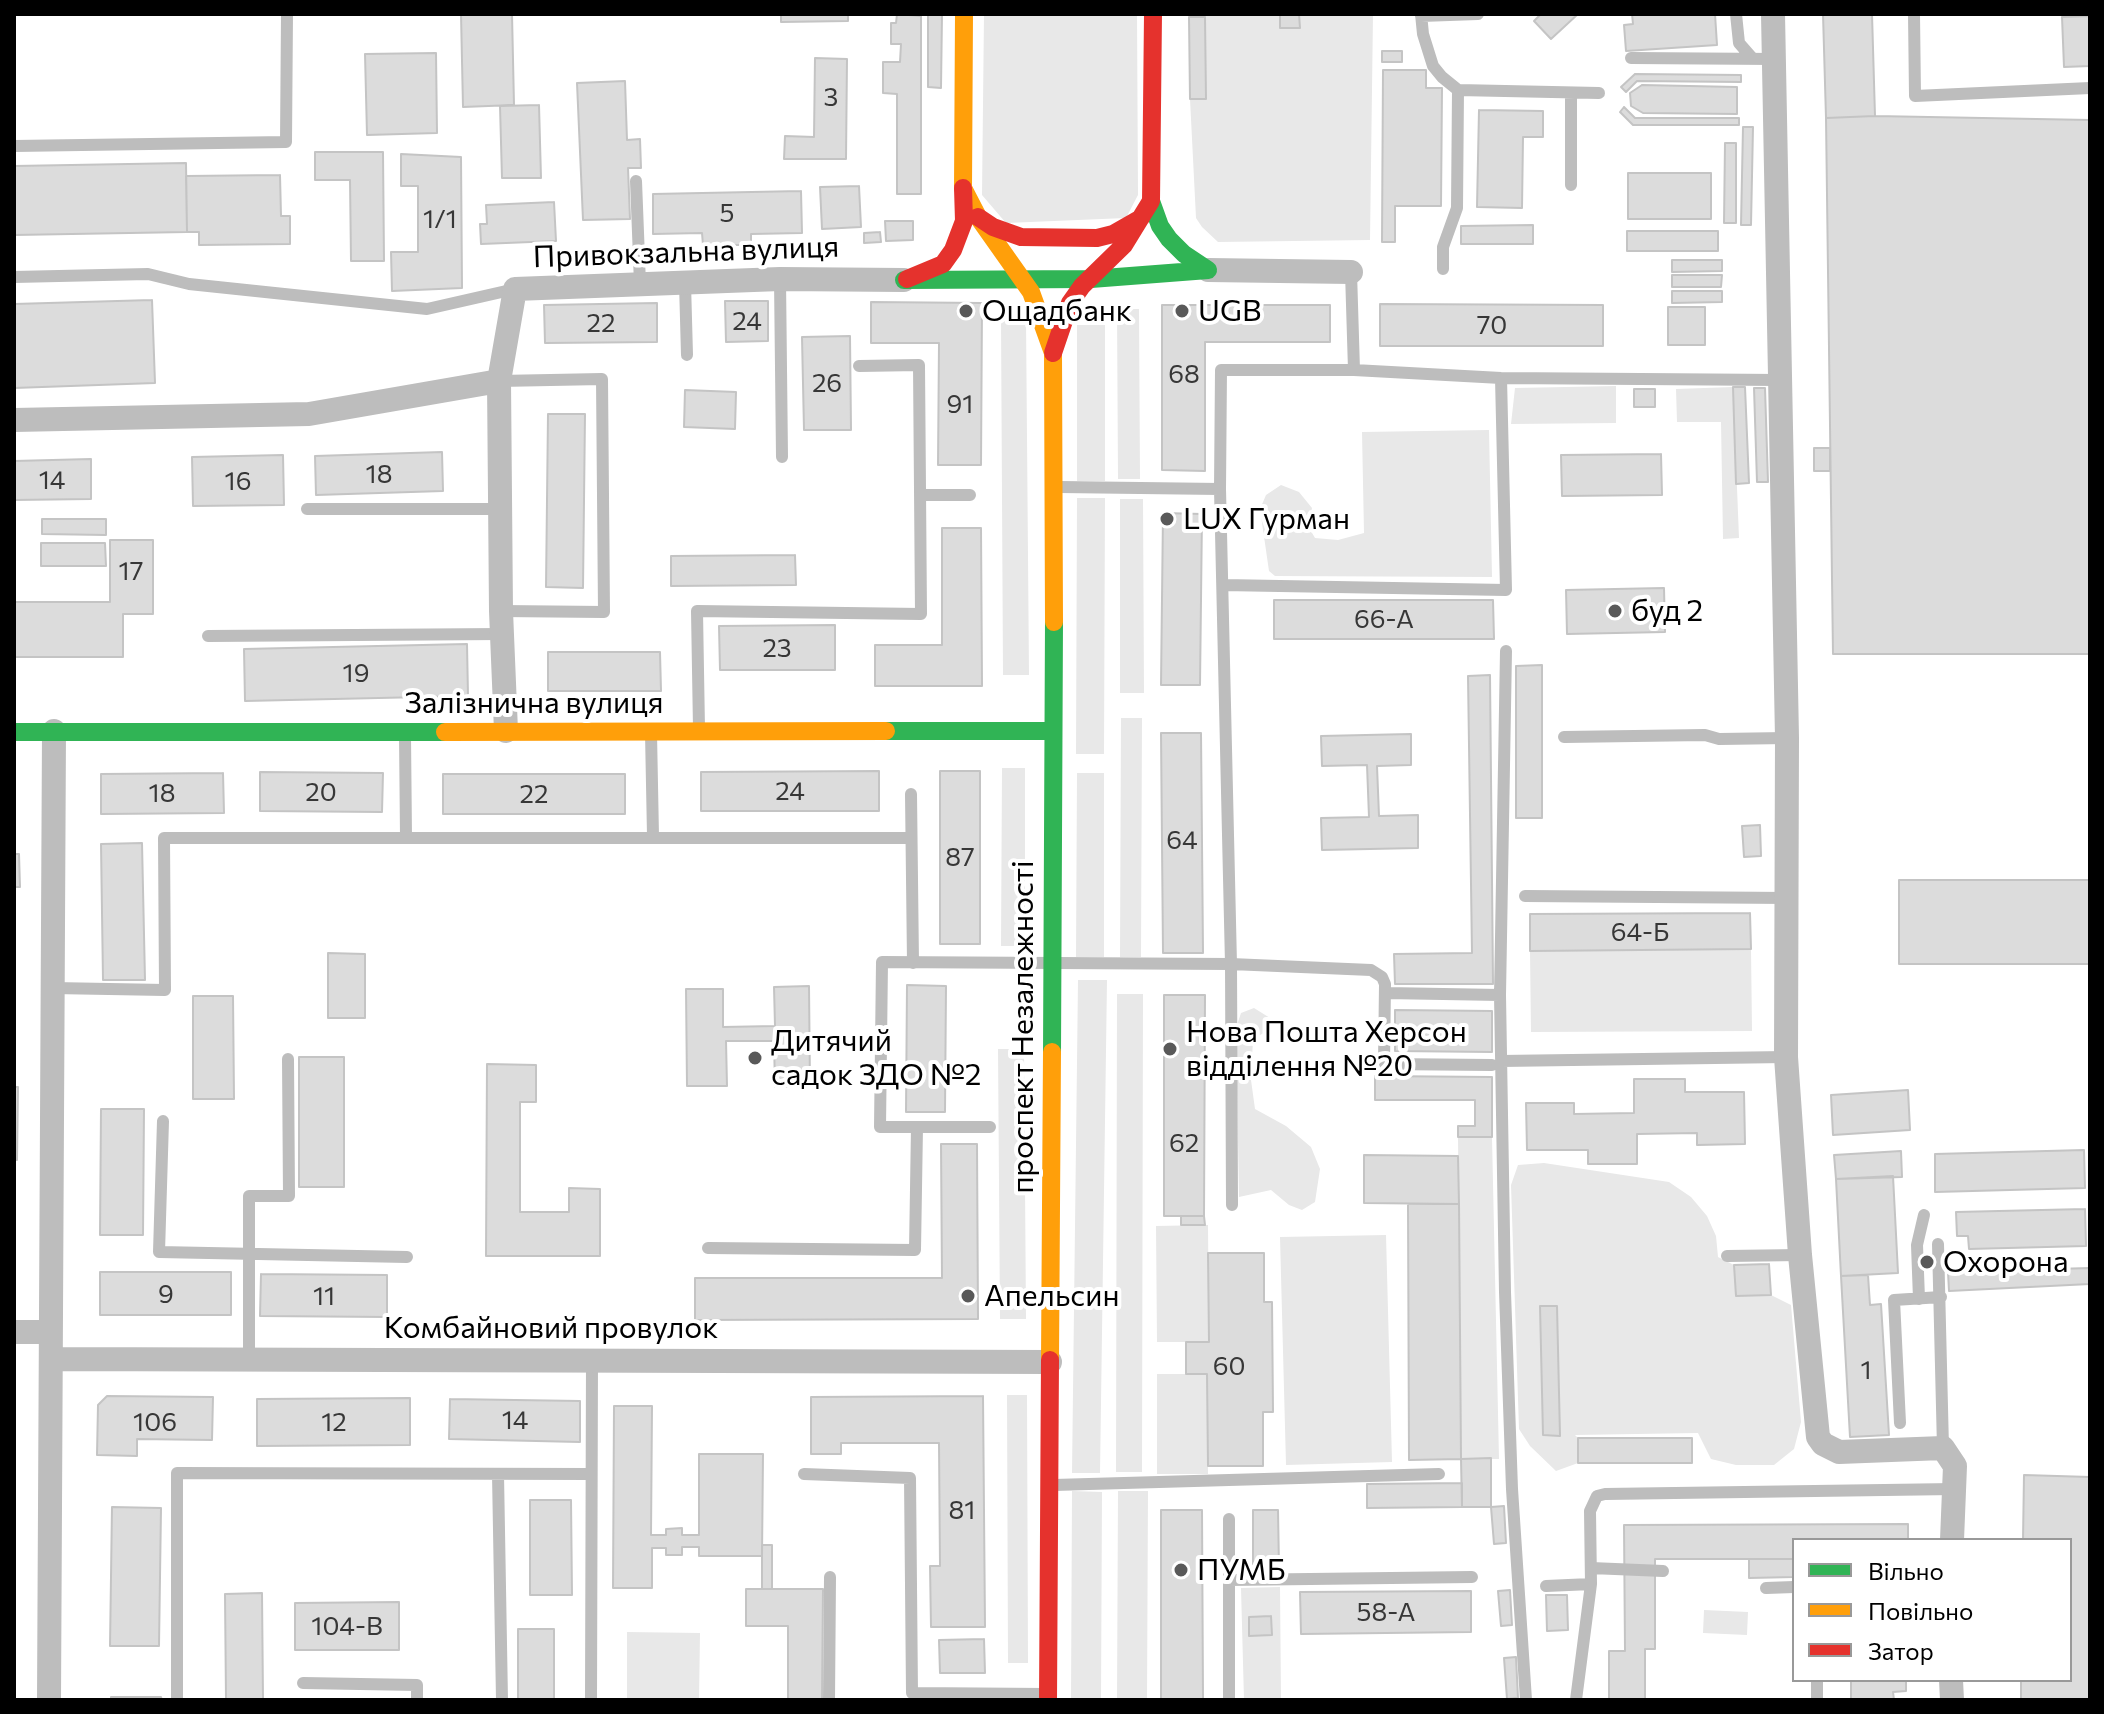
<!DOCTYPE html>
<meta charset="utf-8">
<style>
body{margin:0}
#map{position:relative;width:2104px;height:1714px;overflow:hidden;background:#fff;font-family:Commissioner,sans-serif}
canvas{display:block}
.frame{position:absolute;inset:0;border:16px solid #000;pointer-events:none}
.legend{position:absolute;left:1792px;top:1538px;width:280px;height:144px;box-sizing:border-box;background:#fff;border:2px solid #999;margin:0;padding:10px 14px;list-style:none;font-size:24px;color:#000}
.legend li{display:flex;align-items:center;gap:16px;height:40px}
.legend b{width:40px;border:2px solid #999}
</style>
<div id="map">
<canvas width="2104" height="1714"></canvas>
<div class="frame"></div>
<ul class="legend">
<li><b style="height:10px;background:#30b455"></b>Вільно</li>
<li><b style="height:10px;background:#ff9f0a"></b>Повільно</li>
<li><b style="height:10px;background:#e5322d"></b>Затор</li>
</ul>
</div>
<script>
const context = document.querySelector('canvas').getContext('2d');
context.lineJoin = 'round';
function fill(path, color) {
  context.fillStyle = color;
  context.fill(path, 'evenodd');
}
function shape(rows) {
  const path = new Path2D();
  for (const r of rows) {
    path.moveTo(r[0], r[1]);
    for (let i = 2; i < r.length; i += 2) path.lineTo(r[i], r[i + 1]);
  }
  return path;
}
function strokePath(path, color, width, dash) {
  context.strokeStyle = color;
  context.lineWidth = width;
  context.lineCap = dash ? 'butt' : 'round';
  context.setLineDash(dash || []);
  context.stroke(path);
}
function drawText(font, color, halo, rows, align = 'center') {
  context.font = font + ' Commissioner,sans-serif';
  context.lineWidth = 8;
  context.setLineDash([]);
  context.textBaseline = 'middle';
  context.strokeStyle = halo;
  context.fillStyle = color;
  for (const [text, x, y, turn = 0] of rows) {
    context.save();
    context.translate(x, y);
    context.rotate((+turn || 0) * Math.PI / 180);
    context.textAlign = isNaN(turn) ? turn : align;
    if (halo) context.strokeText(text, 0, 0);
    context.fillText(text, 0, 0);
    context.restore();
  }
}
const green = shape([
 [984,14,1137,14,1138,195,1126,218,1006,223,982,195],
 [1205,14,1373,14,1370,240,1218,242,1202,227,1196,218,1190,99,1206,98],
 [1117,309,1139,309,1140,479,1118,479],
 [1001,319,1026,319,1029,675,1003,675],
 [1077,325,1105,325,1105,481,1077,481],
 [1616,386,1616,423,1511,424,1515,388],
 [1733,387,1739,538,1723,539,1721,422,1677,422,1676,389],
 [1489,430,1492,577,1275,576,1269,571,1260,509,1266,495,1281,485,1299,492,1312,508,1308,526,1315,538,1338,540,1364,533,1362,432],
 [1077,498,1105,498,1104,754,1076,754],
 [1120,499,1143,499,1144,693,1120,693],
 [1121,718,1142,718,1141,957,1120,957],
 [1002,768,1025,768,1025,946,1001,946],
 [1077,773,1104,773,1104,957,1076,957],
 [1751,949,1752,1031,1531,1032,1530,951],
 [1078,980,1107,980,1100,1473,1072,1473],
 [1117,994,1143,994,1142,1472,1116,1472],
 [1254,1008,1270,1018,1269,1030,1253,1039,1251,1080,1255,1109,1286,1126,1311,1147,1320,1169,1315,1202,1302,1210,1289,1205,1271,1190,1239,1197,1236,1028,1241,1013],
 [998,1049,1024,1049,1026,1319,1000,1319],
 [1458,1137,1492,1137,1499,1459,1461,1459],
 [1544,1163,1669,1182,1691,1197,1707,1216,1716,1236,1718,1257,1734,1265,1736,1296,1771,1295,1791,1305,1801,1422,1794,1449,1774,1465,1736,1465,1711,1459,1698,1433,1575,1435,1578,1438,1578,1463,1556,1471,1530,1446,1519,1429,1511,1185,1518,1165],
 [1540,1307,1559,1436,1543,1435],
 [1208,1225,1209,1342,1157,1342,1156,1226],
 [1386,1235,1392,1462,1286,1465,1280,1237],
 [1157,1374,1207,1374,1208,1474,1157,1474],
 [1007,1395,1027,1395,1028,1663,1008,1663],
 [1072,1491,1102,1492,1101,1700,1071,1700],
 [1118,1491,1148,1491,1147,1700,1117,1700],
 [1280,1587,1281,1700,1244,1700,1241,1588],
 [1704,1610,1748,1612,1747,1635,1703,1633],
 [627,1632,700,1633,699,1700,627,1700]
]);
const building = shape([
 [461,14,512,14,514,105,463,107,461,14],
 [781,14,848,14,848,21,781,22,781,14],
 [897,14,921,16,921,194,897,194,897,94,883,93,883,62,900,62,901,44,891,44,891,23,896,23,897,14],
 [928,14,942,14,941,88,928,87,928,14],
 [1280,14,1299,14,1300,28,1280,28,1280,14],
 [1541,14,1578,14,1551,39,1534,21,1541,14],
 [1632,14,1715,14,1717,45,1626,51,1624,25,1633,24,1632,14],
 [1823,14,1872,14,1875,116,1826,118,1823,14],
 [2090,16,2090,66,2064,67,2062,17,2090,16],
 [1189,17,1205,17,1206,99,1190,99,1189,17],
 [1382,51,1402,51,1402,62,1382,62,1382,51],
 [436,53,437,133,367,135,365,54,436,53],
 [815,58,847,59,846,159,784,159,785,136,814,137,815,58],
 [1383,70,1426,70,1426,88,1442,88,1441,206,1395,206,1395,242,1382,242,1383,70],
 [1635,74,1741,75,1741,82,1637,81,1626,92,1621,87,1635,74],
 [625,81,627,140,640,139,641,168,628,168,630,219,583,220,577,83,625,81],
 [1642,85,1737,87,1737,114,1643,113,1631,106,1630,93,1642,85],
 [539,105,541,178,502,178,500,106,539,105],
 [1624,107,1635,118,1739,118,1739,125,1633,125,1620,112,1624,107],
 [1479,110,1543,111,1543,137,1523,137,1522,208,1477,207,1479,110],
 [1875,116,2090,120,2090,654,1833,654,1826,118,1875,116],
 [1743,127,1753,127,1751,225,1741,225,1743,127],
 [1725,143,1736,143,1736,223,1724,223,1725,143],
 [315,152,383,152,384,261,351,261,350,180,315,180,315,152],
 [401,154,461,157,462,288,392,291,391,252,418,252,418,186,401,186,401,154],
 [186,163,187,232,14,235,14,166,186,163],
 [1628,173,1711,173,1711,219,1628,219,1628,173],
 [280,175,281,216,290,216,290,244,199,245,199,232,187,232,186,176,280,175],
 [859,186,861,227,822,229,820,187,859,186],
 [801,191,802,233,751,234,751,245,703,245,702,233,653,234,653,194,801,191],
 [554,202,556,241,481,244,480,224,487,224,486,205,554,202],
 [885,221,913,221,913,240,886,241,885,221],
 [1533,225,1533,244,1461,244,1461,226,1533,225],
 [1627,231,1718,231,1718,251,1627,251,1627,231],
 [880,232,881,242,864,243,864,233,880,232],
 [1672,260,1722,260,1722,271,1672,272,1672,260],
 [1672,275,1722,275,1721,287,1672,287,1672,275],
 [1672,291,1722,291,1722,302,1672,303,1672,291],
 [152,300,155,383,14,388,14,304,152,300],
 [725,301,768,301,768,341,726,342,725,301],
 [871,302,982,303,981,465,938,465,939,343,871,343,871,302],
 [657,303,657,342,545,343,544,305,657,303],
 [1380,304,1603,305,1603,346,1380,346,1380,304],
 [1162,305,1330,305,1330,342,1205,342,1205,471,1162,470,1162,305],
 [1668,307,1705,307,1705,345,1668,345,1668,307],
 [850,336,851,430,804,430,802,337,850,336],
 [1733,387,1745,387,1749,483,1736,484,1733,387],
 [1754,388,1765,388,1768,482,1757,482,1754,388],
 [1634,389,1655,389,1655,407,1634,407,1634,389],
 [685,390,736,392,735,429,684,427,685,390],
 [548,414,585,414,583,588,546,587,548,414],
 [1814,448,1830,448,1830,471,1814,471,1814,448],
 [442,452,443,491,316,495,315,456,442,452],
 [1661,454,1662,495,1562,496,1561,455,1661,454],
 [283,455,284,505,193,506,192,457,283,455],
 [91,459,91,499,14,500,14,461,91,459],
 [1163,513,1202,514,1200,685,1161,685,1163,513],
 [42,519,106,519,106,535,42,534,42,519],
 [942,528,981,528,982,686,875,686,875,645,942,645,942,528],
 [110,540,153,540,153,614,123,614,123,657,14,657,14,602,110,602,110,540],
 [41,543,105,543,106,566,41,566,41,543],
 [795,555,796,585,671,586,671,556,795,555],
 [1664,588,1665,632,1567,634,1566,590,1664,588],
 [1274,600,1493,600,1494,639,1274,639,1274,600],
 [835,625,835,670,720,670,719,626,835,625],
 [467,644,468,696,245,701,244,649,467,644],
 [548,652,660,652,661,691,548,691,548,652],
 [1542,665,1542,818,1516,818,1516,666,1542,665],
 [1490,675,1493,984,1395,984,1394,954,1472,953,1468,676,1490,675],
 [1161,733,1201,733,1203,953,1163,953,1161,733],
 [1411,734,1411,765,1377,766,1379,816,1418,815,1418,848,1322,850,1321,818,1369,817,1367,765,1322,766,1321,736,1411,734],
 [879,771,879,811,701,811,701,772,879,771],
 [940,771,980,771,980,944,940,944,940,771],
 [260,772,383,773,382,812,260,811,260,772],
 [223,773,224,813,101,814,101,774,223,773],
 [443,774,625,774,625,814,443,814,443,774],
 [1760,825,1761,856,1744,857,1742,826,1760,825],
 [142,843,145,980,103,980,101,844,142,843],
 [14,854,19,854,20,887,14,887,14,854],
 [1899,880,2090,880,2090,964,1899,964,1899,880],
 [1750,913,1751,949,1530,951,1530,914,1750,913],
 [328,953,365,954,365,1018,328,1018,328,953],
 [907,985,946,986,945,1112,906,1112,907,985],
 [809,986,810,1087,775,1087,774,1041,726,1041,727,1086,687,1086,686,989,723,989,723,1027,775,1026,774,987,809,986],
 [1164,995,1205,995,1204,1216,1164,1216,1164,995],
 [193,996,233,996,234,1099,193,1099,193,996],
 [1395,1010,1492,1011,1492,1052,1395,1051,1395,1010],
 [299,1057,344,1057,344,1187,299,1187,299,1057],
 [487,1064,536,1065,536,1102,520,1102,520,1212,569,1212,569,1188,600,1189,600,1256,486,1256,487,1064],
 [1375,1076,1492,1077,1492,1137,1458,1137,1458,1126,1475,1126,1475,1100,1375,1100,1375,1076],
 [1634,1079,1685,1079,1685,1092,1744,1092,1745,1144,1697,1145,1697,1133,1637,1134,1637,1164,1588,1164,1588,1150,1527,1150,1526,1103,1574,1103,1574,1114,1634,1113,1634,1079],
 [14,1087,18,1087,17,1160,14,1159,14,1087],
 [1908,1090,1910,1130,1833,1135,1831,1095,1908,1090],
 [101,1109,144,1109,143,1235,100,1235,101,1109],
 [941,1144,977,1144,978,1319,695,1320,695,1278,942,1278,941,1144],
 [2084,1150,2085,1188,1935,1192,1935,1154,2084,1150],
 [1901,1151,1902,1177,1836,1179,1834,1155,1901,1151],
 [1364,1155,1458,1156,1459,1204,1364,1203,1364,1155],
 [1893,1176,1898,1273,1841,1276,1836,1179,1893,1176],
 [1408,1204,1459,1204,1461,1459,1409,1460,1408,1204],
 [2085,1209,2086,1246,1969,1249,1968,1236,1957,1236,1956,1212,2085,1209],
 [1181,1216,1204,1216,1205,1225,1181,1225,1181,1216],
 [1208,1253,1264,1253,1264,1302,1272,1302,1273,1412,1263,1412,1263,1466,1208,1466,1207,1374,1186,1374,1186,1342,1209,1342,1208,1253],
 [1769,1264,1771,1295,1736,1296,1734,1265,1769,1264],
 [2090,1268,2090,1284,1949,1291,1948,1272,2090,1268],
 [100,1272,231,1272,231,1315,100,1315,100,1272],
 [261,1274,387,1275,387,1317,260,1316,261,1274],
 [1868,1275,1870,1305,1881,1304,1889,1435,1850,1437,1841,1276,1868,1275],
 [1540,1306,1557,1306,1560,1436,1543,1435,1540,1306],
 [107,1396,213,1397,212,1440,137,1439,137,1456,97,1455,98,1405,107,1396],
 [983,1396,985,1627,931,1627,930,1566,940,1566,939,1443,841,1443,841,1454,811,1454,811,1397,983,1396],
 [410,1398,410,1445,257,1446,257,1399,410,1398],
 [450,1399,580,1401,580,1442,449,1439,450,1399],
 [614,1406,652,1406,651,1535,666,1535,666,1529,682,1528,682,1535,699,1535,699,1454,763,1454,762,1556,699,1556,699,1547,682,1547,682,1555,666,1555,666,1548,652,1548,652,1588,613,1588,614,1406],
 [1578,1438,1692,1438,1692,1463,1578,1463,1578,1438],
 [1491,1458,1491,1507,1462,1507,1461,1459,1491,1458],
 [2024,1475,2090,1477,2090,1700,2021,1700,2021,1680,2070,1680,2070,1540,2023,1540,2024,1475],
 [1462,1483,1462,1507,1367,1508,1367,1484,1462,1483],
 [530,1500,571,1500,572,1595,530,1595,530,1500],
 [1504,1506,1506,1543,1494,1544,1491,1507,1504,1506],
 [112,1507,161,1508,159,1646,110,1646,112,1507],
 [1161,1510,1202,1510,1203,1700,1161,1700,1161,1510],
 [1253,1510,1278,1510,1279,1568,1253,1568,1253,1510],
 [1908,1524,1908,1540,1794,1540,1794,1559,1655,1559,1655,1649,1645,1649,1645,1700,1609,1700,1609,1651,1625,1651,1624,1525,1908,1524],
 [762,1545,772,1545,772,1589,762,1589,762,1545],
 [1749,1559,1794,1559,1794,1577,1749,1578,1749,1559],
 [746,1589,823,1589,822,1700,788,1700,788,1626,746,1626,746,1589],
 [1510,1590,1512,1625,1501,1626,1498,1591,1510,1590],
 [1471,1591,1471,1632,1301,1634,1300,1592,1471,1591],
 [262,1593,263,1700,226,1700,225,1594,262,1593],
 [1546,1595,1567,1595,1568,1630,1547,1631,1546,1595],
 [399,1602,399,1650,295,1650,295,1603,399,1602],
 [1271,1616,1272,1635,1249,1636,1249,1617,1271,1616],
 [518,1629,554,1629,554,1700,518,1700,518,1629],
 [984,1639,985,1673,940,1673,939,1640,984,1639],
 [1516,1657,1518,1698,1507,1699,1504,1658,1516,1657],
 [1851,1680,1906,1680,1906,1691,1893,1692,1894,1700,1851,1700,1851,1680],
 [111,1697,161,1697,162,1700,111,1700,111,1697]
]);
const lane = shape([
 [1421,14,1423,34,1433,66,1442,77,1458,90,1599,93],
 [1736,14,1739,43,1753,59],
 [1914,14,1915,96,2090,88],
 [1421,16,1478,14],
 [1631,58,1775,59],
 [1571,93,1571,185],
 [14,146,286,142,287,14],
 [636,181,640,284],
 [1443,269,1443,247,1457,208,1458,90],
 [1351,272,1354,370],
 [14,277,148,274,189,284,427,309,515,289],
 [780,279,782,457],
 [685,283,687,355],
 [499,381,602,379,604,612,501,611],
 [1060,487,1220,489],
 [922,495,970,495],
 [307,509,501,509],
 [1223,585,1506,590,1501,378],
 [208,636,502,634],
 [1506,651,1500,995,1505,1292,1512,1489,1526,1700],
 [699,729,697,611,921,614,919,365,859,366],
 [651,733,653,836],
 [405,735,406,837],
 [1564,737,1705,735,1719,739,1787,738],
 [911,794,913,963],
 [1525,896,1788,898],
 [53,988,165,990,164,838,911,838],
 [1386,993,1500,995],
 [1501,1061,1786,1057],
 [163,1121,159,1252,407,1257],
 [917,1127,990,1127],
 [1232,1205,1231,964,1220,489,1221,370,1354,370,1501,378,1780,380],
 [1938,1244,1943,1448],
 [708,1248,915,1250,917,1127,880,1127,882,962,1231,964,1371,970,1382,977,1385,984,1384,1064,1492,1065],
 [1727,1256,1800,1255],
 [1919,1299,1917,1245,1924,1215],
 [249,1358,249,1196,289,1196,288,1059],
 [1900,1423,1894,1300,1941,1297],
 [498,1474,502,1700],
 [804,1474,910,1478,912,1693,1045,1694],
 [1054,1485,1439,1474],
 [1591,1568,1663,1571],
 [1229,1580,1472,1577],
 [1546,1586,1591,1584],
 [1766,1588,1794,1587],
 [1817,1680,1817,1700],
 [303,1683,417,1685,417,1700],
 [177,1700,177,1473,591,1474],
 [591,1700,592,1359],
 [829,1700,830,1577],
 [1229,1700,1229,1519],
 [1576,1700,1591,1584,1590,1511,1597,1496,1605,1494,1954,1489]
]);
const street = shape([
 [1773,14,1787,738,1786,1057,1800,1255,1818,1437,1823,1444,1839,1452,1943,1448,1955,1466,1952,1540],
 [1208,270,1351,272],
 [14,420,309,414,499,381],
 [506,731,501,611,499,381,515,289,780,279,904,280],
 [14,1332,50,1332],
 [51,1359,1050,1362],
 [1951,1680,1952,1700],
 [49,1700,54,731]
]);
const fast = shape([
 [1151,201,1160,226,1169,239,1184,254,1208,270],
 [904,280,1091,279,1208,270],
 [886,731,1053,731],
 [14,732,445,732],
 [1052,1052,1054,622]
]);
const slow = shape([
 [964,14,963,188,978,217,1031,292,1053,353,1054,622],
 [445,732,886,731],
 [1050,1360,1052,1052]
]);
const jam = shape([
 [978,217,993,227,1021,237,1097,238,1113,234,1141,218],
 [907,279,943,264,953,250,964,221,963,188],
 [1053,353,1070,303,1082,286,1124,245,1151,201,1153,14],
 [1048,1700,1050,1360]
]);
const markers = [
 [966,311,8,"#595959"],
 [1182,311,8,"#595959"],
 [1167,519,8,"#595959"],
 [1615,611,8,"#595959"],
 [1170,1049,8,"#595959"],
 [755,1058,8,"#595959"],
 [1927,1262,8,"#595959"],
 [968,1296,8,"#595959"],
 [1181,1570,8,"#595959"]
];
const numberNames = [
 ["3",831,97],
 ["5",727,213],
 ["1/1",440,219],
 ["24",747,321],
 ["22",601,323],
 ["70",1492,325],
 ["68",1184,374],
 ["26",827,383],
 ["91",960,404],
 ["18",379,474],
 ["14",52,480],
 ["16",238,481],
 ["17",131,571],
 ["66-А",1384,619],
 ["23",777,648],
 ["19",356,673],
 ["24",790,791],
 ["20",321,792],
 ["18",162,793],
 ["22",534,794],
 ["64",1182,840],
 ["87",960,857],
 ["64-Б",1640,932],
 ["62",1184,1143],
 ["9",166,1294],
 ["11",324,1296],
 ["60",1229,1366],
 ["1",1866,1370],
 ["14",515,1420],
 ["106",155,1422],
 ["12",334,1422],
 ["81",962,1510],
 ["58-А",1386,1612],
 ["104-В",347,1626]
];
const streetNames = [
 ["Привокзальна вулиця",686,252,-2],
 ["Залізнична вулиця",534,703],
 ["проспект Незалежності",1023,1027,-90],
 ["Комбайновий провулок",551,1328]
];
const poiNames = [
 ["Ощадбанк",982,311],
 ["UGB",1198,311],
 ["LUX Гурман",1183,519],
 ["буд 2",1631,611],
 ["Нова Пошта Херсон",1186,1032],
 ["відділення №20",1186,1066],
 ["Дитячий",771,1041],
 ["садок ЗДО №2",771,1075],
 ["Охорона",1943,1262],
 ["Апельсин",984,1296],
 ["ПУМБ",1197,1570]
];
fill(green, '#e8e8e8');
fill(building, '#dcdcdc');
strokePath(building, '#c4c4c4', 2);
strokePath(lane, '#bdbdbd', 12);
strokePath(street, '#bdbdbd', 24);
strokePath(fast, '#30b455', 18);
strokePath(slow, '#ff9f0a', 18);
strokePath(jam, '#e5322d', 18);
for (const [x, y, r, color] of markers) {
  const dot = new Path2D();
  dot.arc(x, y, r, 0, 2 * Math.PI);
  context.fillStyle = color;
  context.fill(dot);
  strokePath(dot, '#fff', 3);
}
drawText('26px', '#373737', null, numberNames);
drawText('30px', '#000', '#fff', streetNames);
drawText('30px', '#000', '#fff', poiNames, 'left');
</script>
